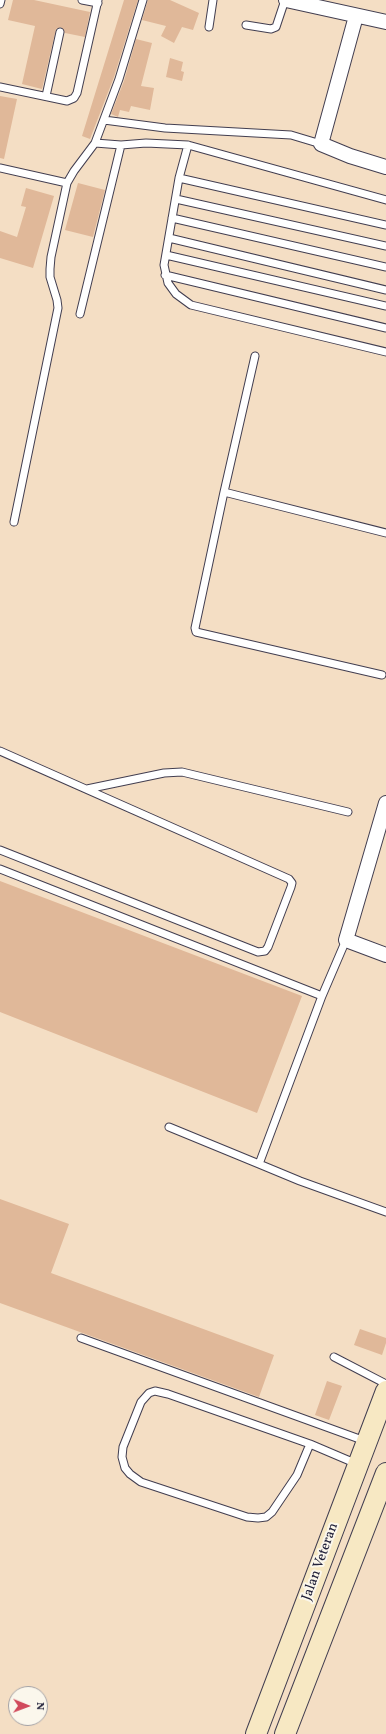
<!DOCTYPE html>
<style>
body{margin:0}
#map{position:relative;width:386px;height:1734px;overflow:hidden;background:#f4dec4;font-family:Vollkorn,serif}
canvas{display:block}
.north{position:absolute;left:8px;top:1686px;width:40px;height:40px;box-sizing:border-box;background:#fbf7ec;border:1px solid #a4a2a5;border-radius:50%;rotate:91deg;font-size:11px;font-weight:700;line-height:16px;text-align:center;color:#22223b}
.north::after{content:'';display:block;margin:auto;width:14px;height:18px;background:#d1495b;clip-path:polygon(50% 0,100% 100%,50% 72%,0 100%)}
</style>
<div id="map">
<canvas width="386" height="1734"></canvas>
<div class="north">N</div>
</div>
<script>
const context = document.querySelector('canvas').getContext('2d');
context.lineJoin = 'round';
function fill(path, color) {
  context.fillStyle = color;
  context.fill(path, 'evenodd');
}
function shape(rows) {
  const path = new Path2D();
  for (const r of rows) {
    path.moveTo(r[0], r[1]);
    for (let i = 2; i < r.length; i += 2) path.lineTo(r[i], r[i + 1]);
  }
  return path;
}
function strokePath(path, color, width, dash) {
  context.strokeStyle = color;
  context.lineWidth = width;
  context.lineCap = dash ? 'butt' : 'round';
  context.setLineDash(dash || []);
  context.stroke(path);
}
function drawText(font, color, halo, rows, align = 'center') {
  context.font = font + ' Vollkorn,serif';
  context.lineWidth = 4;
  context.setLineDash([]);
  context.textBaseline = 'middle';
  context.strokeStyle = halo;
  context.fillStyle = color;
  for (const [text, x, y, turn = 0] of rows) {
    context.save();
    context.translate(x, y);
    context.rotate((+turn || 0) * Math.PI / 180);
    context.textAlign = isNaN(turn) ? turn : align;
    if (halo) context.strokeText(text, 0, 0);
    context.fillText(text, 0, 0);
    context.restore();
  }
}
const building = shape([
 [13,0,34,0,90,12,85,37,65,33,61,27,56,29,42,89,22,84,35,26,8,20],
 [124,0,138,0,114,77,90,139,82,136],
 [148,0,170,0,199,13,193,30,182,27,174,43,161,36,166,26,142,20],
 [136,39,152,43,141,86,154,88,150,110,131,106,129,112,120,110,118,117,111,114,124,81],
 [170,58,183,62,181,71,184,72,182,81,166,77],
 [0,96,17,99,4,159,0,158],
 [78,183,105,190,93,237,65,230],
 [26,188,54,196,33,268,0,258,0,231,17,237,26,207,21,206],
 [0,881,302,996,257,1113,0,1012],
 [0,1199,69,1224,51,1273,274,1355,259,1397,0,1303],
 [360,1329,386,1338,386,1343,382,1355,354,1345],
 [327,1381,342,1386,329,1420,315,1415]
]);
const service = shape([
 [82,0,98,3],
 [0,4,1,0],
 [246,25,271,29,276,27,285,0],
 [209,27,213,0],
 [0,87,67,101,74,98,77,93,98,0],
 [46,96,60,32],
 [104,120,165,128,291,135,321,144],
 [95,143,119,79,143,0],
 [188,145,179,178,164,265,168,283,176,294,191,305,386,352],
 [0,168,67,183,74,171,95,143,121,145],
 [179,178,386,225],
 [176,199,386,246],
 [172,218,386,267],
 [169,238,386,290],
 [166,255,386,306],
 [165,275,386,328],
 [80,314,121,145,146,143,188,145,386,200],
 [255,356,224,492,386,533],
 [224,492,195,628,196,632,382,675],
 [14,522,58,308,57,300,50,277,50,269,51,257,67,183],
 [0,751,289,879,292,883,291,887,268,947,265,951,258,952,0,850],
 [87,789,164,773,182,772,348,812],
 [0,869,322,996,259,1164,300,1181,386,1212],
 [322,996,346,940],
 [169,1127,259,1164],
 [81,1338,365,1441],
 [334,1357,386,1384],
 [310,1444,168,1394,155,1391,149,1393,141,1402,123,1447,122,1457,125,1468,130,1474,141,1482,247,1517,258,1518,266,1517,272,1512,297,1475,310,1444,357,1464]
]);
const minor = shape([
 [286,0,386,22],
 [356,16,321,144,350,156,386,167],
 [386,803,346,940,386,955]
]);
const secondary = shape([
 [256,1734,386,1391],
 [285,1734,386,1473]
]);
const streetNames = [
 ["Jalan Veteran",321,1562,-70]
];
fill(building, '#e0b899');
strokePath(service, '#423e50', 9);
strokePath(minor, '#423e50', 16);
strokePath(secondary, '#423e50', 22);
strokePath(service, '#fff', 7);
strokePath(minor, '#fff', 14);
strokePath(secondary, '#f7e8c3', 20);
drawText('14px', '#22223b', '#fbf7ec', streetNames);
</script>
